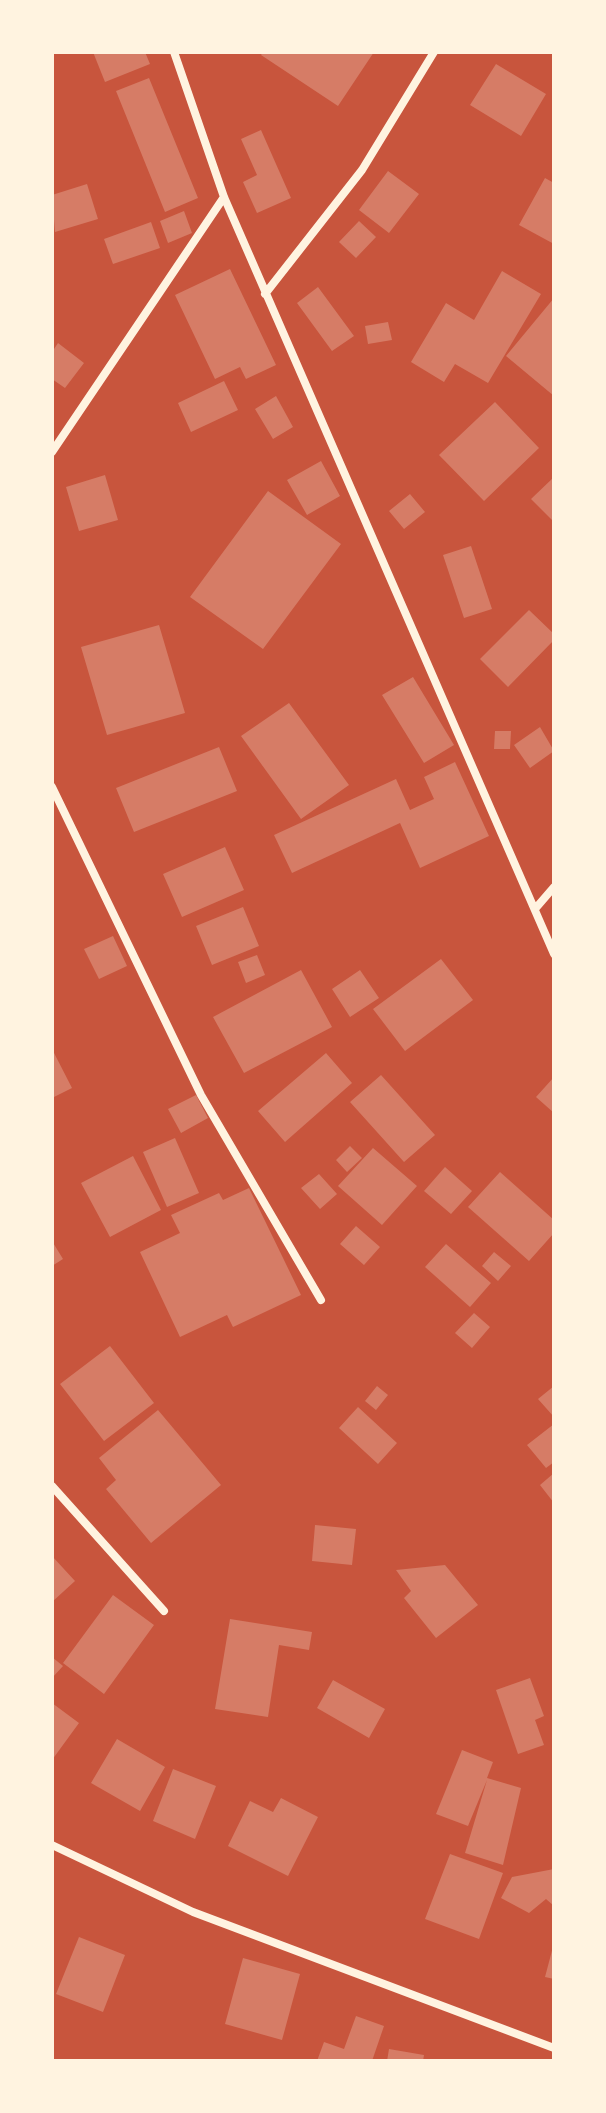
<!DOCTYPE html>
<style>
body{margin:0}
#map{position:relative;width:606px;height:2113px;overflow:hidden;background:#c8553d;font-family:"Work Sans",sans-serif}
canvas{display:block}
.frame{position:absolute;inset:0;border:54px solid #fff3e0;pointer-events:none}
</style>
<div id="map">
<canvas width="606" height="2113"></canvas>
<div class="frame"></div>
</div>
<script>
const context = document.querySelector('canvas').getContext('2d');
context.lineJoin = 'round';
function fill(path, color) {
  context.fillStyle = color;
  context.fill(path, 'evenodd');
}
function shape(rows) {
  const path = new Path2D();
  for (const r of rows) {
    path.moveTo(r[0], r[1]);
    for (let i = 2; i < r.length; i += 2) path.lineTo(r[i], r[i + 1]);
  }
  return path;
}
function strokePath(path, color, width, dash) {
  context.strokeStyle = color;
  context.lineWidth = width;
  context.lineCap = dash ? 'butt' : 'round';
  context.setLineDash(dash || []);
  context.stroke(path);
}
const building = shape([
 [93,52,145,52,150,64,105,82],
 [263,52,374,52,338,106,261,55],
 [496,64,546,94,521,136,470,105],
 [149,78,198,198,165,212,116,91],
 [261,130,291,198,257,213,243,182,257,175,241,139],
 [388,171,419,194,389,233,359,210],
 [545,178,554,183,554,244,519,225],
 [87,184,98,219,55,232,52,195],
 [184,211,192,233,168,243,160,221],
 [359,221,376,237,356,258,339,242],
 [151,222,160,248,113,264,104,239],
 [230,269,276,365,246,379,240,367,215,379,175,295],
 [502,271,541,294,488,383,455,364,444,382,411,362,446,303,474,320],
 [318,287,354,336,332,351,297,303],
 [554,298,554,396,506,356],
 [388,322,392,340,368,344,365,326],
 [58,343,84,363,65,388,52,379,52,352],
 [224,381,238,410,191,432,178,403],
 [276,396,293,427,273,439,255,409],
 [495,402,539,448,484,501,439,455],
 [321,461,340,496,307,515,287,480],
 [105,475,118,520,79,531,66,487],
 [554,477,554,522,531,499],
 [268,491,341,544,263,649,190,597],
 [410,494,425,512,404,529,389,511],
 [471,546,492,609,464,618,443,555],
 [529,610,554,634,554,640,508,687,480,659],
 [159,625,185,713,107,735,81,647],
 [413,677,454,745,424,763,382,695],
 [289,703,349,785,301,819,241,736],
 [540,727,554,751,530,768,514,745],
 [495,731,511,731,510,749,494,749],
 [219,747,237,791,134,832,116,788],
 [455,762,489,836,420,868,400,823,292,873,274,835,396,779,410,810,434,799,424,777],
 [225,847,244,890,182,917,163,874],
 [243,907,259,946,212,965,196,926],
 [113,936,127,966,99,979,84,949],
 [257,955,265,975,246,983,238,962],
 [441,959,473,1000,405,1051,373,1009],
 [301,970,332,1027,244,1073,213,1017],
 [360,970,379,998,350,1017,332,989],
 [52,1049,72,1088,52,1098],
 [326,1053,352,1083,285,1142,258,1111],
 [381,1075,435,1135,404,1162,350,1102],
 [554,1077,554,1113,536,1097],
 [196,1095,208,1118,181,1133,168,1109],
 [175,1138,199,1193,167,1207,143,1152],
 [350,1146,362,1158,347,1172,336,1160],
 [373,1148,417,1186,382,1225,338,1186],
 [133,1156,161,1210,110,1237,81,1183],
 [445,1167,472,1191,451,1214,424,1191],
 [500,1172,554,1220,554,1233,529,1261,468,1207],
 [319,1174,337,1194,320,1209,301,1188],
 [249,1188,301,1295,233,1327,227,1315,180,1337,140,1252,180,1233,171,1215,219,1193,223,1200],
 [356,1226,380,1247,364,1265,340,1244],
 [52,1241,63,1259,52,1266],
 [446,1244,491,1283,470,1307,425,1267],
 [494,1252,511,1266,498,1281,482,1266],
 [474,1313,490,1327,472,1348,455,1333],
 [110,1346,154,1403,104,1441,60,1384],
 [377,1386,388,1395,376,1410,365,1401],
 [554,1386,554,1417,538,1399],
 [358,1407,397,1443,378,1464,339,1428],
 [158,1410,221,1485,151,1543,106,1489,116,1480,99,1458],
 [554,1424,554,1462,546,1468,527,1445],
 [554,1473,554,1503,540,1485],
 [315,1525,356,1529,352,1565,312,1561],
 [52,1556,75,1581,52,1602],
 [445,1565,478,1605,436,1638,404,1598,411,1591,396,1570],
 [113,1595,154,1625,104,1694,63,1663],
 [230,1619,312,1632,309,1650,279,1645,268,1717,215,1709],
 [52,1657,63,1666,52,1678],
 [530,1678,544,1716,535,1720,544,1745,518,1754,496,1690],
 [333,1680,385,1709,369,1738,317,1708],
 [52,1703,79,1723,52,1760],
 [117,1739,165,1767,140,1811,91,1783],
 [462,1750,493,1762,487,1778,521,1788,503,1865,465,1853,487,1780,468,1826,436,1814],
 [173,1769,216,1786,195,1839,153,1821],
 [281,1798,318,1817,288,1876,228,1846,250,1801,273,1812],
 [450,1854,503,1873,479,1939,425,1919],
 [554,1869,554,1906,546,1899,529,1913,501,1898,512,1877],
 [79,1937,125,1955,103,2012,56,1994],
 [554,1943,554,1979,545,1977],
 [243,1958,300,1974,282,2040,225,2024],
 [356,2016,384,2026,372,2061,317,2061,324,2042,344,2049],
 [389,2049,424,2055,423,2061,387,2061]
]);
const minor = shape([
 [174,52,224,197,554,954],
 [265,294,362,170,434,52],
 [52,452,224,197],
 [52,787,201,1095,321,1300],
 [535,909,554,887],
 [52,1486,164,1611],
 [52,1845,193,1912,554,2048]
]);
fill(building, '#d67c66');
strokePath(minor, '#fff3e0', 8);
</script>
